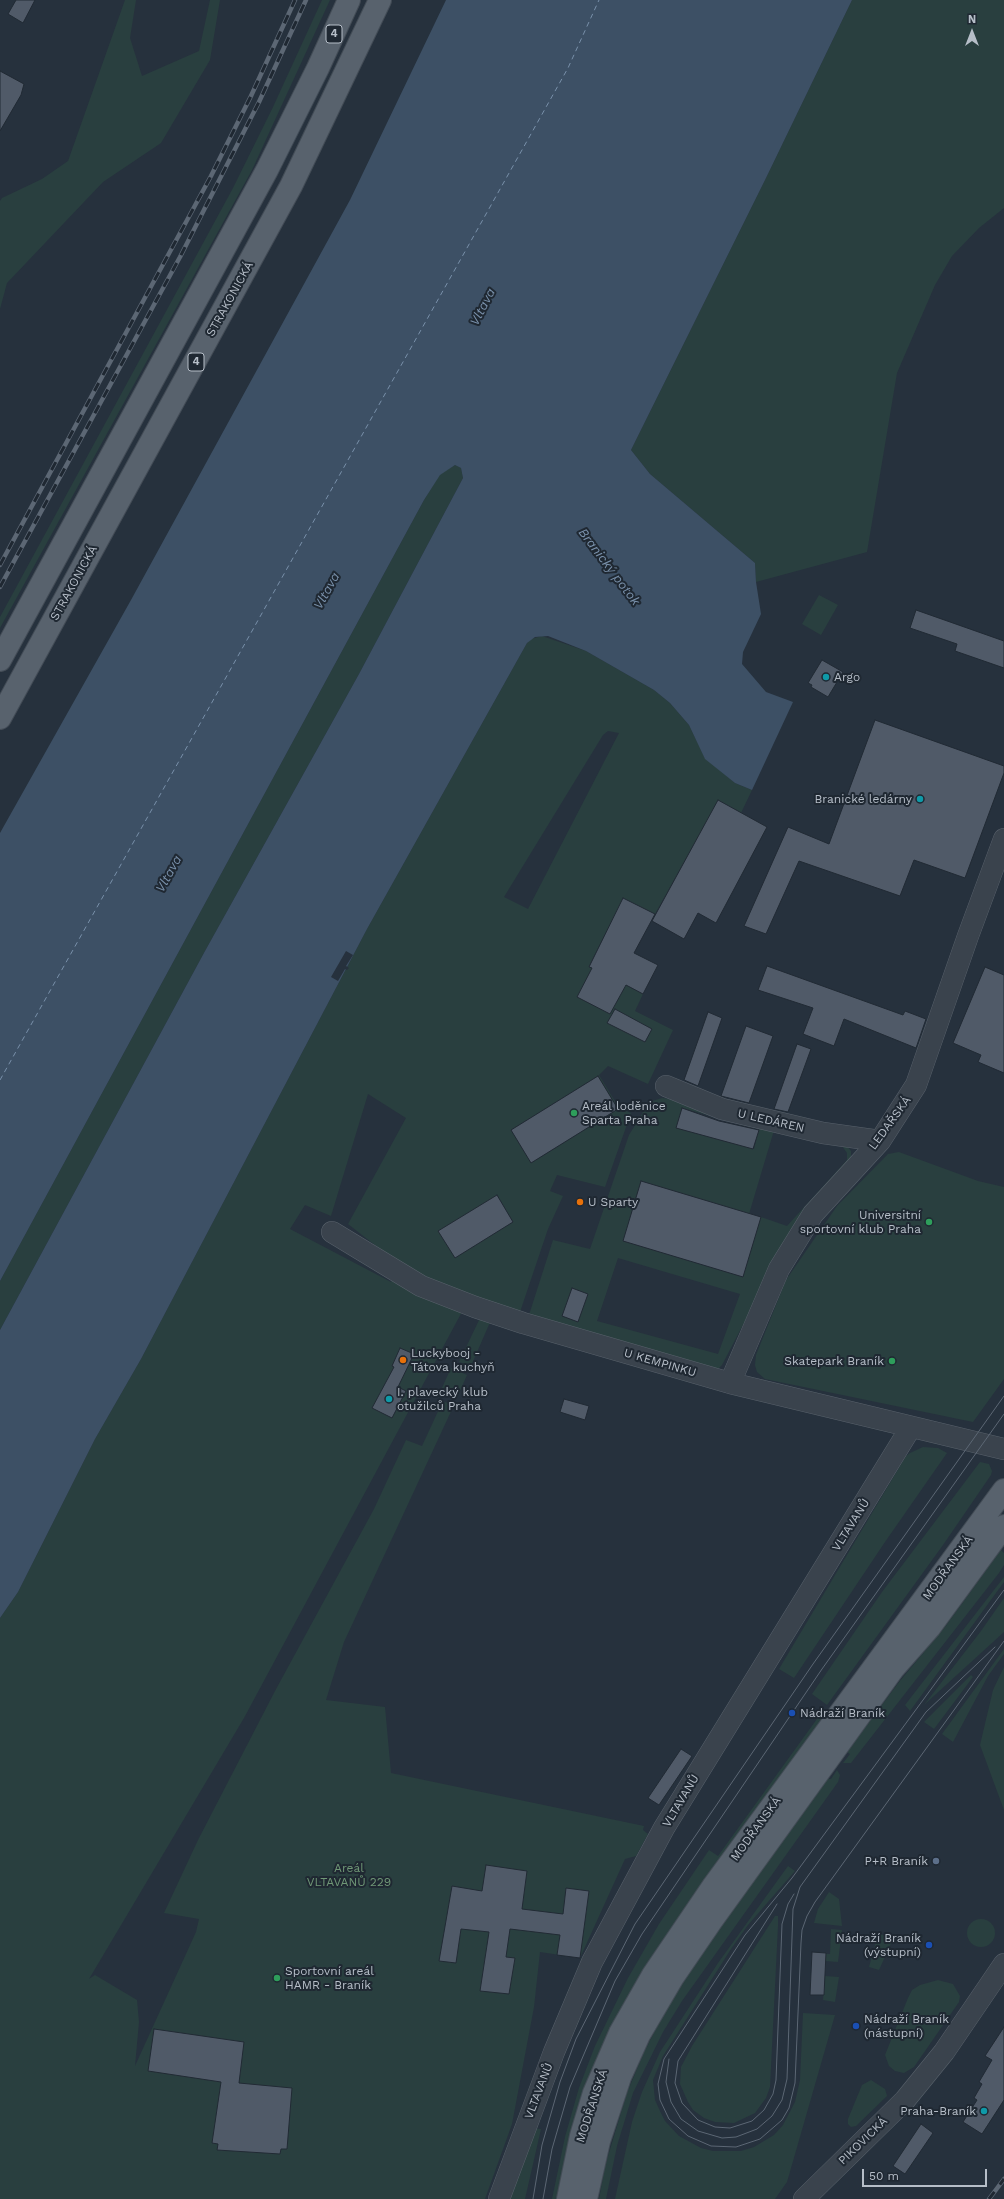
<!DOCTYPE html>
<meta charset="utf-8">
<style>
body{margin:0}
#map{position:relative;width:1004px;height:2199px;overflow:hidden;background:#26313d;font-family:"Work Sans",sans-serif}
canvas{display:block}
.north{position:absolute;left:952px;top:12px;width:40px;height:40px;-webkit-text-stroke:3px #1f2832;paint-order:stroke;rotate:0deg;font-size:11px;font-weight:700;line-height:16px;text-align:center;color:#b6bec8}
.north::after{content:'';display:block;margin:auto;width:14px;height:18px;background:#b6bec8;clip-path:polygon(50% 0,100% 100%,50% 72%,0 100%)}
.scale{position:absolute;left:862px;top:2169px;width:125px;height:18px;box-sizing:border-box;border:2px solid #b6bec8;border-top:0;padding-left:5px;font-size:12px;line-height:14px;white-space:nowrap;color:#b6bec8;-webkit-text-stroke:3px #1f2832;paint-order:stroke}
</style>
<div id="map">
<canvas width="1004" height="2199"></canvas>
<div class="north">N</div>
<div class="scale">50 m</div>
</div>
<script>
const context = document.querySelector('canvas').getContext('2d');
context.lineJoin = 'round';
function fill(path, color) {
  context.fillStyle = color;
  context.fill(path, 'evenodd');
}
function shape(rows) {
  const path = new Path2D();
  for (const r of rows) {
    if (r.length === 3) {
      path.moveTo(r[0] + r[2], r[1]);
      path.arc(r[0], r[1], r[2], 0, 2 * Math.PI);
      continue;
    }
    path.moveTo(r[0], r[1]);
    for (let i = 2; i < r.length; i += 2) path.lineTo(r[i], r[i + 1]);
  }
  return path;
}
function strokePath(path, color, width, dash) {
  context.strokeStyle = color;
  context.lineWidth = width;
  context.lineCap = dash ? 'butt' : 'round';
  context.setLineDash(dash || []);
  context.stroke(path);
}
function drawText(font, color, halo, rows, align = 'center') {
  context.font = font + ' "Work Sans",sans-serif';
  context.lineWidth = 4;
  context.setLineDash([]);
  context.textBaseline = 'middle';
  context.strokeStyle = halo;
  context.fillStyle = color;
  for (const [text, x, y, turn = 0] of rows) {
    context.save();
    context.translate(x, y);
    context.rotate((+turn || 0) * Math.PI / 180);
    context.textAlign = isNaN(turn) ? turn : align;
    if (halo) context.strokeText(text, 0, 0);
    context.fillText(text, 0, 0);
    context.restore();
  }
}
const green = shape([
 [125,0,136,0,130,38,142,76,199,51,210,0,220,0,210,60,161,143,103,182,7,283,0,309,0,201,2,198,42,179,68,161],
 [322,0,330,0,252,170,0,628,0,617,233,188,273,107],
 [852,0,1004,0,1004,208,979,228,952,256,935,285,897,373,867,552,756,582,755,563,650,474,631,450,766,178],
 [455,465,461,468,463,478,359,674,205,951,0,1330,0,1281,424,500,440,474],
 [819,595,838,605,821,635,802,624],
 [542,636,586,651,654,690,670,703,689,725,705,758,735,783,752,790,741,813,718,801,655,914,623,899,589,966,643,994,635,1011,673,1030,648,1084,608,1066,599,1075,619,1108,631,1113,605,1187,557,1175,550,1191,563,1196,548,1229,520,1312,471,1295,244,1718,89,1979,95,1975,137,2000,139,2022,135,2066,196,1932,199,1919,164,1913,198,1840,275,1691,374,1509,406,1440,422,1446,440,1407,445,1402,454,1405,344,1642,326,1700,385,1707,391,1773,644,1826,643,1830,648,1834,636,1856,625,1859,580,1958,540,1952,534,2007,512,2124,485,2199,0,2199,0,1618,18,1592,95,1439,141,1359,367,929,527,643,531,639],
 [608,731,619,733,528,909,504,897,603,735],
 [598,1076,618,1109,531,1163,511,1130],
 [368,1094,406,1118,348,1224,399,1264,391,1282,290,1229,305,1205,331,1216],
 [497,1195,513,1222,455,1257],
 [400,1349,405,1373,392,1366],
 [387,1381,406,1391,392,1418,373,1408],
 [662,1098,679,1100,847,1146,851,1151,851,1157,794,1227,722,1365,718,1369,528,1318,553,1240,590,1249,629,1135,649,1102],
 [682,1108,759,1129,754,1149,676,1128],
 [775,1127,842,1146,847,1153,847,1160,787,1226,761,1217,743,1277,623,1241,641,1181,749,1214],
 [618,1258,740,1294,718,1354,597,1321],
 [572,1288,588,1294,578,1322,562,1316],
 [899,1152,978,1181,1004,1187,1004,1379,973,1422,765,1379,757,1372,755,1365,756,1355,786,1280,837,1206,888,1154],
 [481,1316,491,1320,471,1366,459,1362],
 [451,1368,467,1375,457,1398,441,1390],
 [923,1447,938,1448,947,1453,885,1542,794,1678,779,1669,906,1456,910,1453],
 [980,1462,989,1464,992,1471,991,1475,943,1545,827,1705,812,1694,882,1592],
 [1001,1550,1004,1553,1004,1565,999,1573,851,1763,843,1763,850,1754,847,1752,899,1682,945,1627],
 [1004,1577,1004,1582,910,1711,905,1705],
 [1004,1598,1004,1632,924,1705,981,1631],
 [1004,1649,1004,1654,988,1676,953,1742,942,1734],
 [1004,1667,1004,1810,980,1745,993,1690],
 [971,1675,973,1677,934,1729,924,1722],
 [822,1712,826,1715,611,2029,583,2095,559,2199,552,2199,565,2137,579,2088,595,2046,628,1978,659,1924,709,1850,718,1856],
 [837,1770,840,1775,838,1782,682,2001,663,2032,633,2093,617,2146,606,2199,599,2199,605,2166,627,2093,644,2052,667,2008,696,1959,828,1779,831,1779],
 [788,1866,795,1871,748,1925,731,1949,663,2056,653,2080,655,2100,660,2111,665,2121,679,2136,701,2148,713,2151,741,2151,754,2147,774,2135,783,2125,795,2102,800,2080,803,2013,835,2015,787,2182,775,2199,615,2199,632,2122,642,2092,660,2052,718,1963],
 [829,1892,839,1899,842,1926,814,1923,818,1909],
 [775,1916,778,1916,778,1926,770,2087,766,2098,755,2113,734,2123,715,2122,704,2118,693,2110,688,2102,680,2084,681,2067,692,2046],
 [981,1933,14],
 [831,1929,842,1930,838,1962,825,1961,826,1954,830,1954],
 [878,1934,894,1937,879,1970,869,1967],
 [825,1976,839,1977,835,2002,823,2000],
 [938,1980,953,1984,960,1996,959,2002,914,2067,904,2073,895,2071,889,2066,885,2055,908,1998,912,1990,920,1985],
 [871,2080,885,2089,887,2096,856,2126,851,2127,848,2124,848,2119,862,2085],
 [533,2128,541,2129,525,2199,508,2199]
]);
const water = shape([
 [446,0,852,0,766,178,631,450,650,474,755,563,756,582,761,614,743,652,742,664,766,692,793,702,752,790,735,783,705,759,689,725,670,703,654,690,586,651,548,636,535,637,527,643,367,929,141,1359,95,1439,18,1592,0,1618,0,1330,205,951,359,674,463,478,461,468,455,465,440,475,424,500,0,1281,0,833,131,600,350,200]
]);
const pier = shape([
 [346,951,353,955,346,966,349,968,347,970,345,969,338,981,331,977]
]);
const ferry = shape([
 [0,1080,568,68,599,0]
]);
const building = shape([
 [16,0,35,0,23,23,8,14,16,0],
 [0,71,24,84,21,95,0,131,0,71],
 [916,610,1004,641,1004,668,955,651,957,644,910,628,916,610],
 [822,660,843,672,828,697,811,687,812,685,808,683,822,660],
 [875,720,1004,766,1004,773,965,878,914,860,900,896,799,861,766,934,744,926,788,827,829,844,875,720],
 [718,800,767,827,716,923,698,913,684,939,652,921,718,800],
 [623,898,655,914,634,953,658,965,643,994,626,985,610,1014,577,997,592,968,589,967,623,898],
 [767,966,903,1015,905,1011,926,1019,916,1048,844,1019,834,1046,803,1034,813,1008,758,990,767,966],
 [985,967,1004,975,1004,1073,978,1062,981,1055,953,1043,985,967],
 [615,1009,652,1029,645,1042,607,1023,615,1009],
 [708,1012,722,1018,698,1086,684,1080,708,1012],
 [746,1026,773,1036,749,1103,721,1096,746,1026],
 [797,1044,811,1049,788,1112,774,1109,797,1044],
 [598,1076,618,1109,531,1163,511,1130,598,1076],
 [682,1108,719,1121,759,1130,753,1149,676,1128,682,1108],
 [641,1181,761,1217,743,1277,623,1241,641,1181],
 [497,1195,513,1222,455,1258,438,1231,497,1195],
 [572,1288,588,1294,578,1322,562,1316,572,1288],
 [400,1348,414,1354,398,1387,406,1391,392,1418,372,1408,394,1367,392,1366,400,1348],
 [564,1399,589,1406,585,1420,560,1412,564,1399],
 [681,1749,692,1756,659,1805,648,1798,681,1749],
 [486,1865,527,1871,522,1909,563,1914,566,1888,589,1891,580,1958,557,1955,560,1935,510,1929,506,1957,515,1958,509,1994,480,1991,489,1932,461,1929,456,1963,439,1961,452,1886,482,1891,486,1865],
 [812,1952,826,1953,824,1995,810,1995,812,1952],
 [1004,2027,1004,2100,982,2134,963,2122,977,2100,974,2098,982,2084,979,2082,992,2060,985,2056,1004,2027],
 [154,2029,244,2042,239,2083,292,2088,287,2149,281,2149,280,2154,217,2150,218,2144,212,2143,221,2082,148,2071,154,2029],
 [921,2124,933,2133,905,2174,893,2166,921,2124]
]);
const minor = shape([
 [666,1086,722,1109,823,1133,880,1141],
 [332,1232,421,1286,475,1307,523,1323,730,1383,1004,1449],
 [730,1383,779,1269,813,1214,880,1141,916,1085,968,936,1004,839],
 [499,2199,554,2052,592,1962,664,1828,911,1427],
 [804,2199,905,2100,944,2052,1004,1964]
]);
const major = shape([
 [0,660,267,170,318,68,349,0],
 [0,718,291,186,380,0],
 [568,2199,581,2136,594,2093,620,2033,653,1975,714,1885,1004,1490],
 [586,2199,599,2141,620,2077,639,2035,673,1977,712,1920,893,1669,930,1627,1004,1526]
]);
const tram = shape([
 [1004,1590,792,1878,745,1935,664,2059,658,2084,660,2100,669,2119,688,2136,711,2146,736,2147,760,2139,782,2120,789,2108,795,2083,801,1943,802,1930,807,1916,815,1902,1004,1641],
 [777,1904,678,2061,675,2083,682,2103,698,2120,715,2127,730,2128,752,2121,764,2110,773,2094,776,2080,782,1924,788,1904,794,1894],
 [669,2059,666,2082,671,2102,681,2119,698,2131,722,2138,736,2137,757,2129,772,2116,782,2100,787,2079,793,1909,800,1887,926,1712,995,1647],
 [533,2199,542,2145,560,2082,576,2039,635,1924,813,1664,1004,1396],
 [543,2199,552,2149,570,2087,615,1981,642,1934,822,1669,1004,1414]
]);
const rail = shape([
 [0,565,211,176,251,96,295,0],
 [0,587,180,257,259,102,306,0],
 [989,2199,1004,2179]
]);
const markers = [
 [826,677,4,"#0f9aa8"],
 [920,799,4,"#0f9aa8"],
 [574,1113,4,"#2e9e5b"],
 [580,1202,4,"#e8710a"],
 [929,1222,4,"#2e9e5b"],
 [403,1360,4,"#e8710a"],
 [892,1361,4,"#2e9e5b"],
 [389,1399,4,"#0f9aa8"],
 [792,1713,4,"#1a4fb4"],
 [936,1861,4,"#5c6f8a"],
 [929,1945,4,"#1a4fb4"],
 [277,1978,4,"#2e9e5b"],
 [856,2026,4,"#1a4fb4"],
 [984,2111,4,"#0f9aa8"]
];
const shields = [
 [334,34,16],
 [196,362,16]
];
const shieldNames = [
 ["4",334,34],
 ["4",196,362]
];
const streetNames = [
 ["STRAKONICKÁ",230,299,-61],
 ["STRAKONICKÁ",74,583,-61],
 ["U LEDÁREN",771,1121,13],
 ["LEDAŘSKÁ",890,1123,-54],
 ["U KEMPINKU",660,1363,16],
 ["VLTAVANŮ",851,1525,-58],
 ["MODŘANSKÁ",948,1568,-54],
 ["VLTAVANŮ",681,1801,-59],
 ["MODŘANSKÁ",756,1829,-54],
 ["VLTAVANŮ",539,2091,-69],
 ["MODŘANSKÁ",592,2106,-72],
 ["PIKOVICKÁ",863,2141,-44]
];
const poiNames = [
 ["Argo",834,677],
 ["Branické ledárny",912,799,"right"],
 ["Areál loděnice",582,1106],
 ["Sparta Praha",582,1120],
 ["U Sparty",588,1202],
 ["Universitní",921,1215,"right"],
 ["sportovní klub Praha",921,1229,"right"],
 ["Luckybooj -",411,1353],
 ["Tátova kuchyň",411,1367],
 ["Skatepark Braník",884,1361,"right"],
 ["I. plavecký klub",397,1392],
 ["otužilců Praha",397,1406],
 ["Nádraží Braník",800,1713],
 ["P+R Braník",928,1861,"right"],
 ["Nádraží Braník",921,1938,"right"],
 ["(výstupní)",921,1952,"right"],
 ["Sportovní areál",285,1971],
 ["HAMR - Braník",285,1985],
 ["Nádraží Braník",864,2019],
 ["(nástupní)",864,2033],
 ["Praha-Braník",976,2111,"right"]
];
const parkNames = [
 ["Areál",349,1868],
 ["VLTAVANŮ 229",349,1882]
];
const waterNames = [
 ["Vltava",483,307,-63],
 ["Branický potok",609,567,53],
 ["Vltava",327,591,-61],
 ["Vltava",169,874,-61]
];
fill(green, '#293f3f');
fill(water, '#3d5065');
fill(pier, '#26313d');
strokePath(ferry, '#7990aa', 1, [5, 4]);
fill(building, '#505a68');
strokePath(building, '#212a34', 1);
strokePath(minor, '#58616b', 22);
strokePath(major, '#434c56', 24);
strokePath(minor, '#3a434d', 21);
strokePath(major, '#58626d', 22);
strokePath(tram, '#5c6774', 1);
strokePath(rail, '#5c6774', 4.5);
strokePath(rail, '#1f2832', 3, [9]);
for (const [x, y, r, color] of markers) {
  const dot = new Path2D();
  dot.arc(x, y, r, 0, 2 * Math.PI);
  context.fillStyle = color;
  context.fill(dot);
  strokePath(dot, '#1f2832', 1.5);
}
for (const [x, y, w] of shields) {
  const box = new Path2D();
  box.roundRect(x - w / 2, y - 9, w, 18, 3);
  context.fillStyle = '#1f2832';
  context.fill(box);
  strokePath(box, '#b6bec8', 1);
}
drawText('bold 11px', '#b6bec8', null, shieldNames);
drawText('12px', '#b6bec8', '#1f2832', streetNames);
drawText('12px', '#b6bec8', '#1f2832', poiNames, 'left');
drawText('12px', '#6f9776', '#1f2832', parkNames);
drawText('italic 13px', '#7990aa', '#1f2832', waterNames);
</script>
